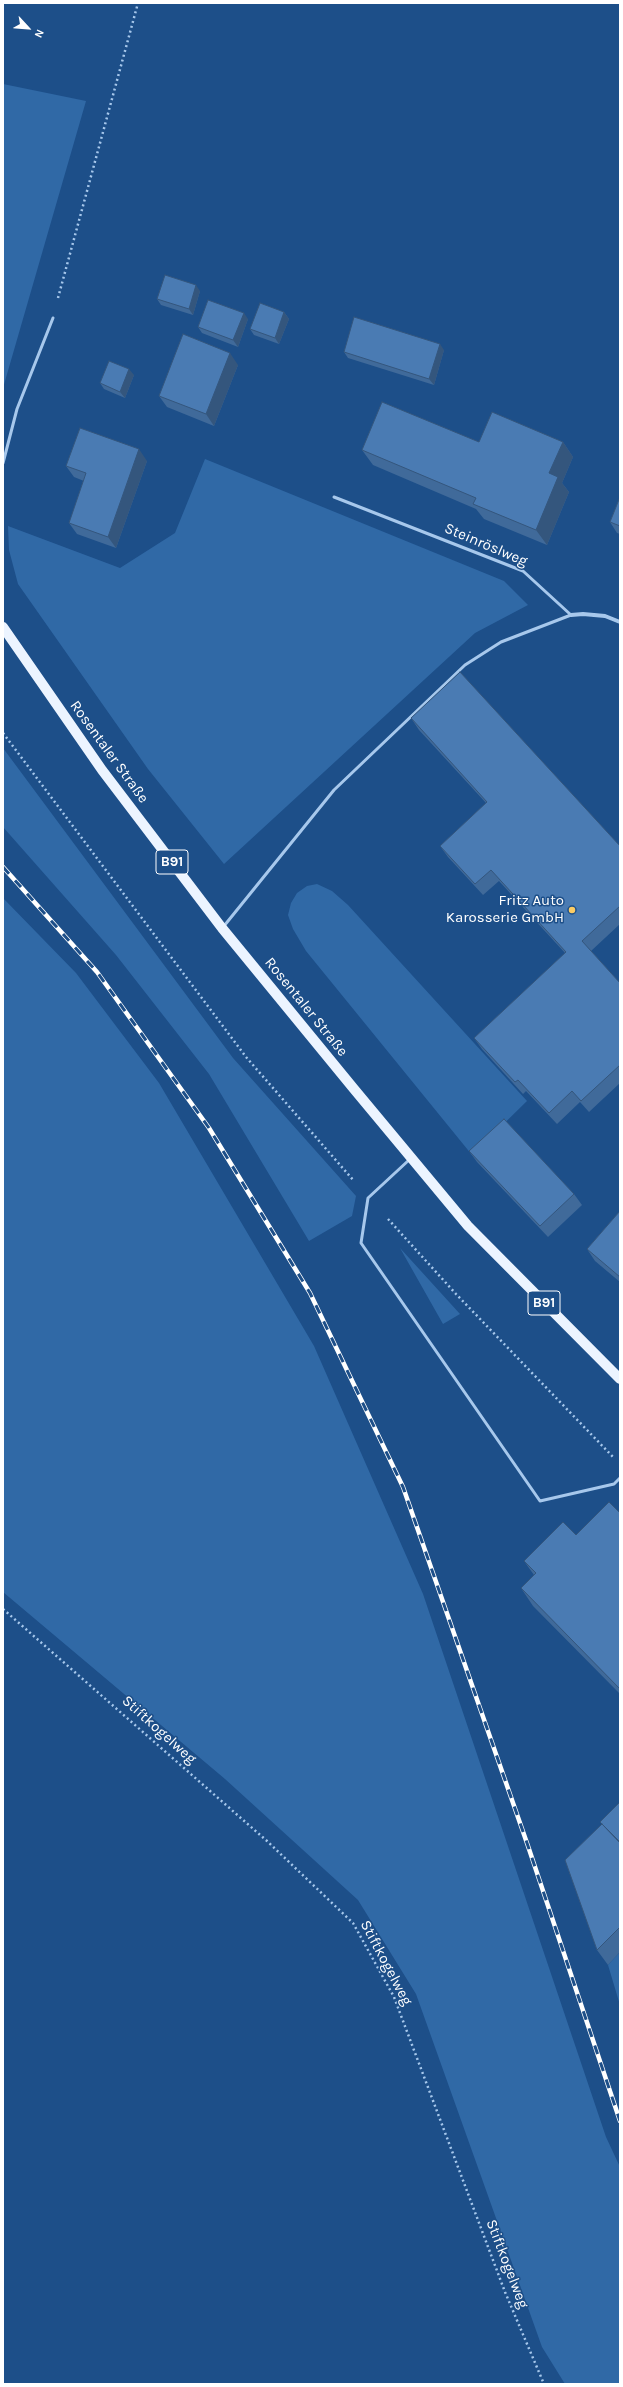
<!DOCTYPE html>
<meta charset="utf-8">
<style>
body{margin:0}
#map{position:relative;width:623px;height:2387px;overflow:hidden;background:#1d4f89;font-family:Karla,sans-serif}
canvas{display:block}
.frame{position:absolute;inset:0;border:4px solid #fff;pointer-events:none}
.north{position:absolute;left:8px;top:8px;width:40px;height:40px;-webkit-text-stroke:3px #1d4f89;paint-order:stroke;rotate:116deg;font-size:11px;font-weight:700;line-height:16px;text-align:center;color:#fff}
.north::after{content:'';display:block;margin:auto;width:14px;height:18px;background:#fff;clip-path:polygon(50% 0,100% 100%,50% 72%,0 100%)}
</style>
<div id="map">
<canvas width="623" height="2387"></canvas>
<div class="frame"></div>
<div class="north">N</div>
</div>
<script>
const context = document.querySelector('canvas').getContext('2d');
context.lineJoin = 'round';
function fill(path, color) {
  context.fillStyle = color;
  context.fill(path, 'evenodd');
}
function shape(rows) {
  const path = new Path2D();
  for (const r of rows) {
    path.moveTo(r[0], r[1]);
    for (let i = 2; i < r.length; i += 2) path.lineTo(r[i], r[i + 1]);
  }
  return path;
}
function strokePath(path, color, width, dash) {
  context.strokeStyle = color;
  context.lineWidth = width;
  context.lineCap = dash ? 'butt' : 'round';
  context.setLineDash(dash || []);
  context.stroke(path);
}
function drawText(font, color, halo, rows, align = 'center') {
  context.font = font + ' Karla,sans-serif';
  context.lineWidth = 3;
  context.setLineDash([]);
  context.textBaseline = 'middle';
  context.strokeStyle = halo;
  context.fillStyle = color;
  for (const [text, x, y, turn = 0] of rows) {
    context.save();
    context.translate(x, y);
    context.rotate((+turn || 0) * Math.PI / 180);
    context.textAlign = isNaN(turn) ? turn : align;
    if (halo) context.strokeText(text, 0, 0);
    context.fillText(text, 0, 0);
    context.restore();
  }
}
const green = shape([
 [3,84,86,101,3,388],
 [205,459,504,581,528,605,475,633,224,864,148,769,18,584,9,550,8,526,120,568,175,533],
 [3,748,233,1058,356,1196,352,1216,309,1241,209,1074,116,955,3,827],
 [317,884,332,891,348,905,527,1101,472,1155,306,951,293,929,288,915,291,903,297,893,307,886],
 [3,898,76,973,159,1083,314,1346,423,1594,606,2137,620,2167,620,2384,565,2384,542,2347,416,1994,358,1900,225,1779,3,1592],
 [400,1248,460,1314,443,1324],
 [620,1952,620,2005,608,1965]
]);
const path = shape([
 [58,298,138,3],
 [3,733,246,1057,354,1181],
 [388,1219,456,1294,614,1458],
 [3,1609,267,1841,353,1923,394,1997,505,2292,544,2384]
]);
const lane = shape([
 [3,463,17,409,53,318],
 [224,926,334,790,465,665,501,642,571,615,523,571,334,497],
 [409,1160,368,1198,361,1243,540,1501,614,1484,620,1478]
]);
const street = shape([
 [571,615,583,614,605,616,620,622]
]);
const primary = shape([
 [3,627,102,770,222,928,354,1089,468,1226,620,1379]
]);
const rail = shape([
 [3,867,97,972,209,1128,310,1293,403,1487,528,1846,620,2121]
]);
const wall = shape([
 [200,291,193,315,161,305,157,299],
 [284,312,289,319,279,344,254,335,250,329],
 [248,319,238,347,202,333,198,327],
 [444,350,434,385,348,358,344,352],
 [238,365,214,426,167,407,159,396],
 [134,375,125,398,104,389,100,383],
 [479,442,563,442,573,457,562,483,569,492,547,545,484,519,476,509,373,465,362,450],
 [147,461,116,548,77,534,69,523,84,481,74,477,66,466],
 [620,497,620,534,617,533,610,522],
 [411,718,620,846,620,924,591,951,620,983,620,1083,589,1112,580,1102,557,1124,526,1091,523,1094,482,1049,474,1038,565,953,499,881,483,895,448,857,440,846,486,803,419,730],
 [469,1151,574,1194,582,1205,548,1237,477,1162],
 [620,1211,620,1282,595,1261,587,1249],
 [620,1513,620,1694,533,1606,521,1588,534,1575,524,1561],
 [620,1802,620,1952,608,1965,597,1950,602,1824,600,1822]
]);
const shadedWall = shape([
 [196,285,200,291,193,315,189,309],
 [284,312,289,319,279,344,275,338],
 [244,313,248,319,238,347,233,340],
 [440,344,444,350,434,385,429,379],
 [230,353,238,365,214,426,206,414],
 [129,369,134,375,125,398,120,392],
 [563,442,573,457,562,483,569,492,547,545,536,530,549,473],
 [139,449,147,461,116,548,108,537]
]);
const building = shape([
 [165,275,196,285,189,309,157,299,165,275],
 [208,300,244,313,233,340,198,327,208,300],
 [260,303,284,312,275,338,250,329,260,303],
 [354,317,440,344,429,379,344,352,354,317],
 [183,334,230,353,206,414,159,396,183,334],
 [109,361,129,369,120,392,100,383,109,361],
 [382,402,479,442,492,412,563,442,549,473,558,477,536,530,473,504,476,498,362,450,382,402],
 [80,428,139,449,108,537,69,523,86,473,66,466,80,428],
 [620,497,620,526,610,522,620,497],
 [460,672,620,846,620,906,582,941,620,983,620,1065,581,1101,572,1091,549,1113,518,1080,515,1082,474,1038,566,952,491,870,475,884,440,846,487,802,411,718,460,672],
 [504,1119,574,1194,540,1226,469,1151,504,1119],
 [620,1211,620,1277,587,1249,620,1211],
 [609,1502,620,1513,620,1689,521,1588,536,1573,524,1561,563,1522,576,1535,609,1502],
 [620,1802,620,1842,600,1822,620,1802],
 [602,1824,620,1843,620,1927,597,1950,565,1860,602,1824]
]);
const markers = [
 [572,910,4,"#fccc65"]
];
const shields = [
 [172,862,32],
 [544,1303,32]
];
const shieldNames = [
 ["B91",172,862],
 ["B91",544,1303]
];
const streetNames = [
 ["Steinröslweg",486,545,23],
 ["Rosentaler Straße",109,752,54],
 ["Rosentaler Straße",306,1007,51],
 ["Stiftkogelweg",159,1730,42],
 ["Stiftkogelweg",386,1963,62],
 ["Stiftkogelweg",507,2264,69]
];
const poiNames = [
 ["Fritz Auto",564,901],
 ["Karosserie GmbH",564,918]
];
fill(green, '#3069a6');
strokePath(path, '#a7c8ec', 2.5, [2, 3]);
strokePath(lane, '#a7c8ec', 3);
strokePath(street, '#a7c8ec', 4);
strokePath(primary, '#ecf4ff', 10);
strokePath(rail, '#fff', 4.5);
strokePath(rail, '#1d4f89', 3, [9]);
fill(wall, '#406a9a');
fill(shadedWall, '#34567d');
fill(building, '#4a7bb3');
strokePath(building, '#34567d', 1);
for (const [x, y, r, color] of markers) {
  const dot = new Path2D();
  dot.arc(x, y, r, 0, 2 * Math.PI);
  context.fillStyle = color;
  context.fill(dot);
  strokePath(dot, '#1d4f89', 1.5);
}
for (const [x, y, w] of shields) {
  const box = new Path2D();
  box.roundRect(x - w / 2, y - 12, w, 24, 3);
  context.fillStyle = '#1d4f89';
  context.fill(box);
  strokePath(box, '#fff', 1);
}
drawText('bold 14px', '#fff', null, shieldNames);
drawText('15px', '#fff', '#1d4f89', streetNames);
drawText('15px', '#fff', '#1d4f89', poiNames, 'right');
</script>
